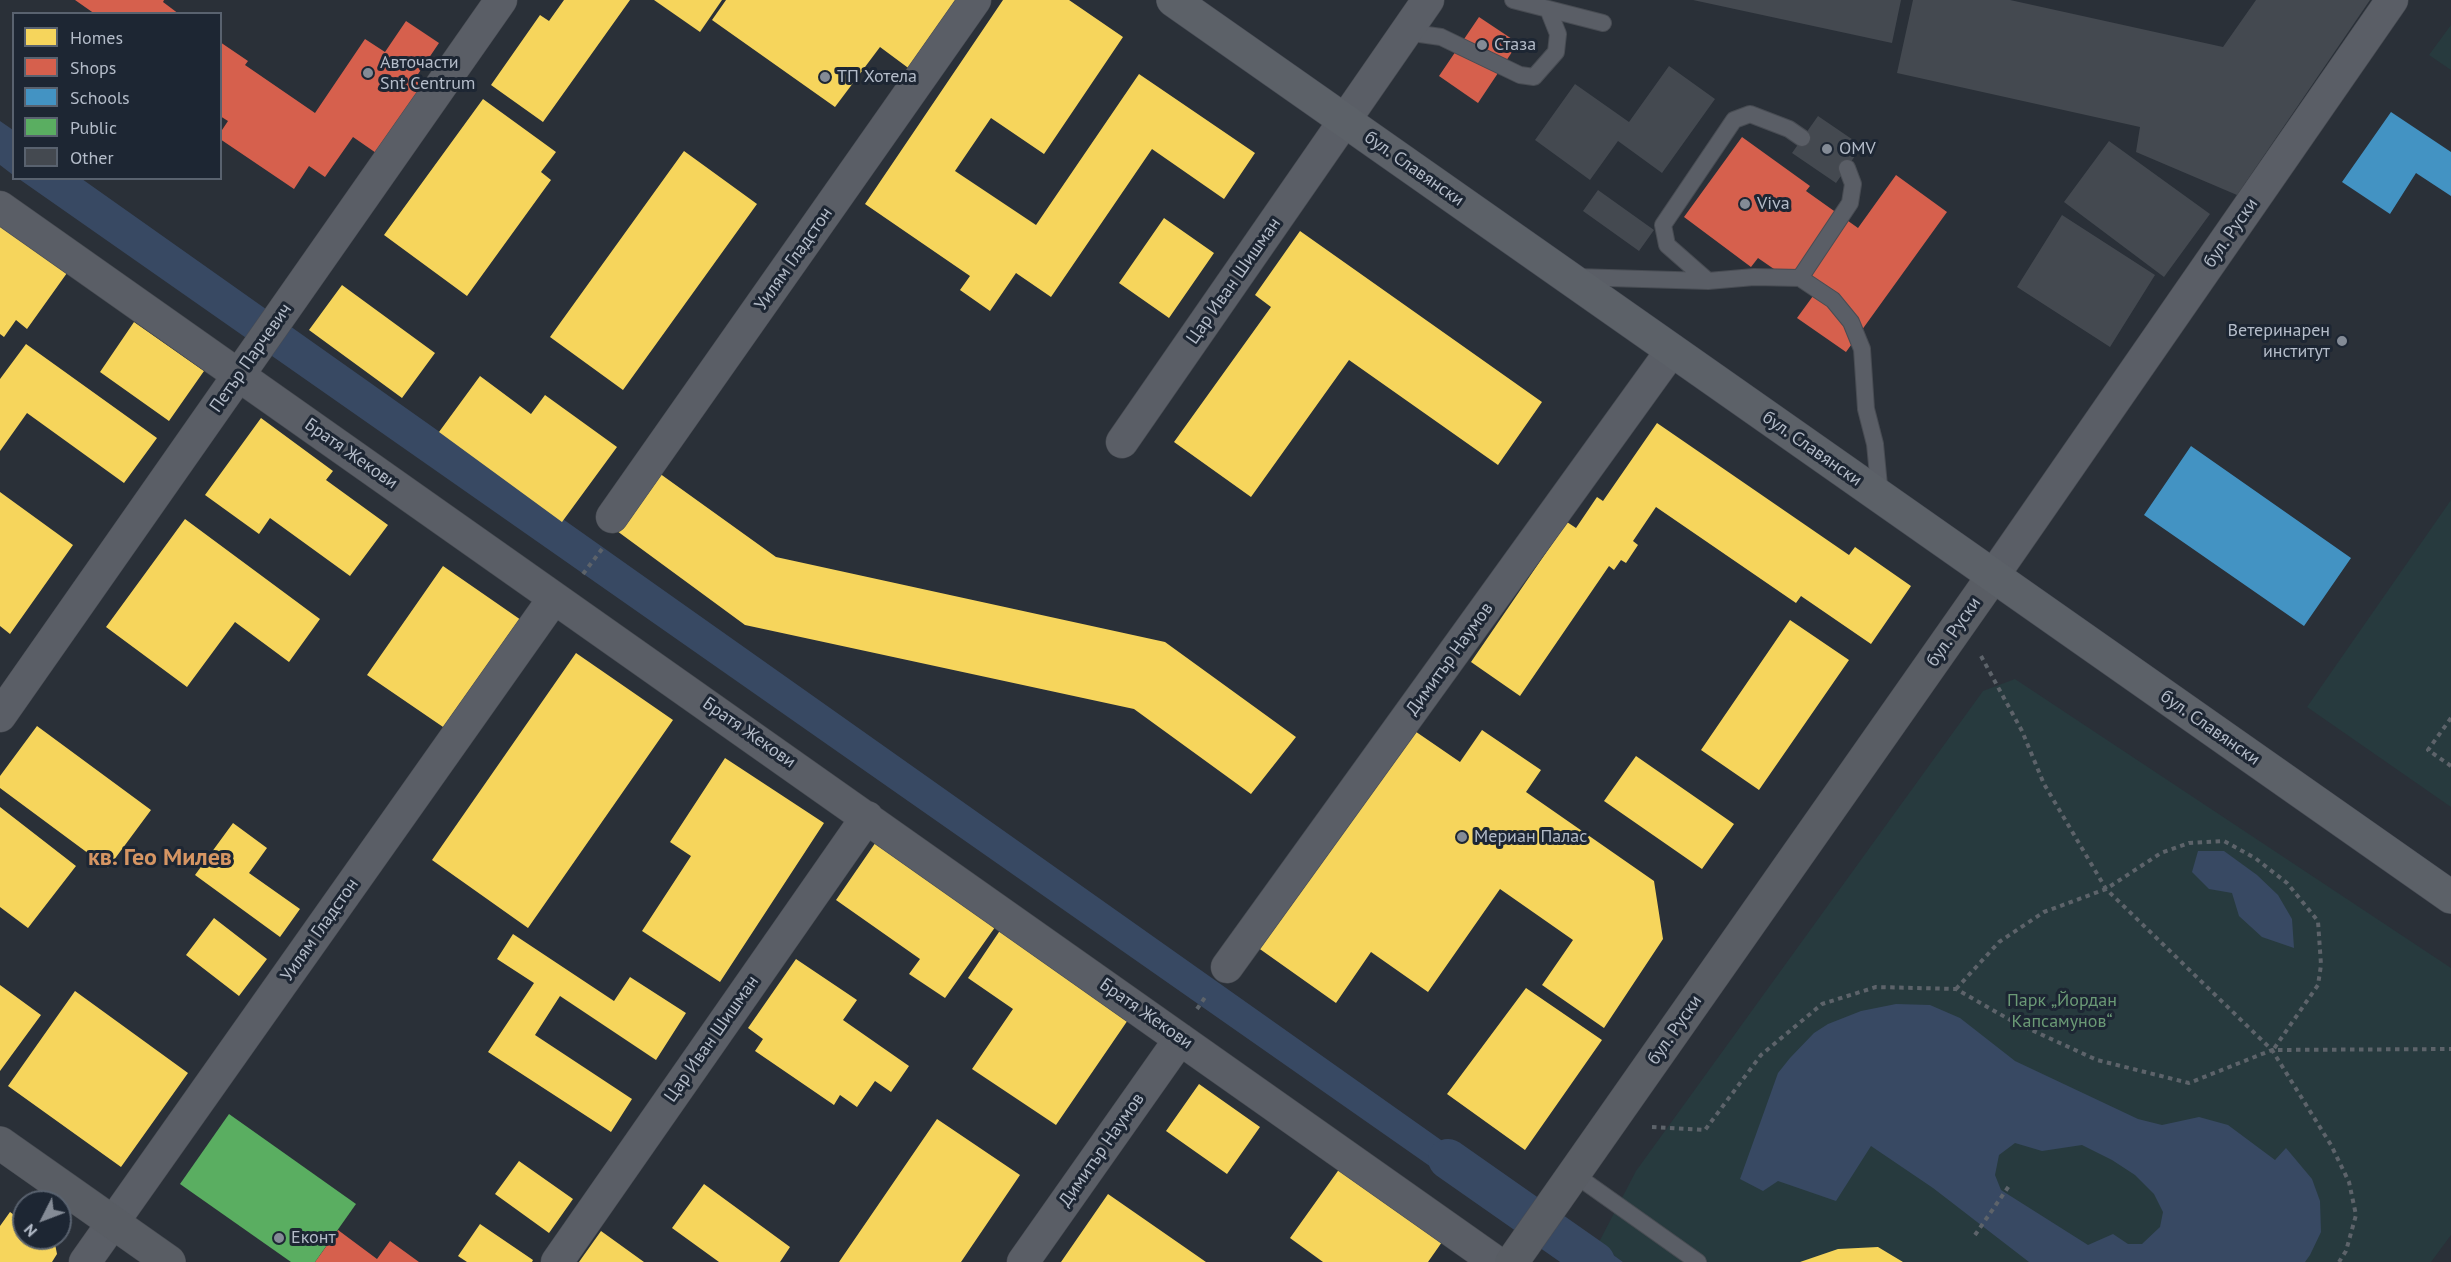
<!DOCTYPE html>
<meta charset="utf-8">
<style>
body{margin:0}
#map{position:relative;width:2451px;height:1262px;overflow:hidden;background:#2a3038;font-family:"PT Sans",sans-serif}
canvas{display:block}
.legend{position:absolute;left:12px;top:12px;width:210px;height:168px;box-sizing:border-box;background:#1d2633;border:2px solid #59626f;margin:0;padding:8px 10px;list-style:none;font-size:18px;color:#b4bcc9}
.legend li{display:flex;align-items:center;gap:12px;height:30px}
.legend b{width:30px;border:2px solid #59626f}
.north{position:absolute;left:12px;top:1190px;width:60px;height:60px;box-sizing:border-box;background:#1d2633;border:2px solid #59626f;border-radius:50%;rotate:228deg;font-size:16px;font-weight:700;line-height:24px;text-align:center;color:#b4bcc9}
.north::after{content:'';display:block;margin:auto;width:21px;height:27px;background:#848b96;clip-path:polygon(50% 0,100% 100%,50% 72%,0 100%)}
</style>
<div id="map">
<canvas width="2451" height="1262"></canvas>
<ul class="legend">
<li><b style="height:16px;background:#f6d55c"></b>Homes</li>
<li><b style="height:16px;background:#d6604d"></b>Shops</li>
<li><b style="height:16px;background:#4393c3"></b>Schools</li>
<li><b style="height:16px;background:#5aae61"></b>Public</li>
<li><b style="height:16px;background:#444950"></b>Other</li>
</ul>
<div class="north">N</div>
</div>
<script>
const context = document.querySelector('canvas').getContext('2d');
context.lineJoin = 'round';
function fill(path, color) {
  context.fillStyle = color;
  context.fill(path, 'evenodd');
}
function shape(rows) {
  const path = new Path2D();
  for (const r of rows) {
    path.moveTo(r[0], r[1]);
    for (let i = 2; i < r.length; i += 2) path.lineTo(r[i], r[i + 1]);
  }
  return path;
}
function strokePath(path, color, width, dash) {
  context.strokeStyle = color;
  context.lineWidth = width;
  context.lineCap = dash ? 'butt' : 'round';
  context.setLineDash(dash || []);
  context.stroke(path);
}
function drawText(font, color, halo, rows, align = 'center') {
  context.font = font + ' "PT Sans",sans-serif';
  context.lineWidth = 6;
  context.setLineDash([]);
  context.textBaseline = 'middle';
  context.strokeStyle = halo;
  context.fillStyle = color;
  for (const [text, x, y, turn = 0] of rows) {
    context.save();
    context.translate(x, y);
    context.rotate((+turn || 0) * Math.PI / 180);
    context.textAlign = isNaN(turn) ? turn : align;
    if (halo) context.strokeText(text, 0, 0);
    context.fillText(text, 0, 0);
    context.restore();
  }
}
const green = shape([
 [2451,25,2451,70,2429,55],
 [2451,500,2451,807,2307,707],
 [2015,679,2451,968,2451,1235,2431,1262,1623,1262,1598,1244,1636,1171,1983,691]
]);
const water = shape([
 [0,121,13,130,13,175,0,165],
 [19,179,82,179,1499,1181,1484,1204],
 [2198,851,2224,851,2257,875,2278,895,2292,919,2294,948,2262,937,2239,916,2232,893,2209,889,2192,872],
 [1896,1004,1930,1005,1960,1018,2015,1061,2138,1119,2162,1125,2199,1117,2228,1125,2275,1160,2286,1148,2312,1179,2320,1201,2321,1232,2310,1255,2305,1262,2029,1262,1933,1188,1871,1146,1836,1201,1778,1181,1763,1191,1740,1179,1778,1073,1790,1058,1814,1033,1828,1024,1861,1011],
 [2015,1143,2042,1151,2082,1145,2112,1160,2135,1175,2154,1194,2163,1212,2160,1227,2142,1244,2128,1244,2113,1234,2088,1245,2001,1190,1995,1175,1999,1155],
 [1598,1244,1623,1262,1585,1262]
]);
const homes = shape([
 [564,0,630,0,543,122,491,85,540,15,549,21],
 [654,0,722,0,700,32],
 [726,0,961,0,911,70,880,47,835,107,712,20],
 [1003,0,1069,0,1123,37,1044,154,991,118,955,171,1036,225,1139,74,1255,153,1224,199,1152,149,1051,297,1016,273,990,311,960,290,970,276,865,204],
 [483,99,556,152,541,172,551,180,467,296,384,235],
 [684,151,757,204,623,390,550,337],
 [1164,218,1214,253,1169,318,1119,283],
 [0,225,67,273,27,329,16,320,4,337,0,334],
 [1300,231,1542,402,1498,465,1349,360,1251,497,1174,442,1271,307,1255,295],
 [342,285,435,353,402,398,309,330],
 [134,322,204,371,169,421,100,372],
 [26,344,157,438,124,483,27,413,0,451,0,379],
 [480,376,531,414,545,395,617,447,562,522,439,432],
 [261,418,333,471,326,480,388,525,350,576,270,518,259,534,205,495],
 [1657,423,1849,555,1855,547,1911,586,1871,644,1801,596,1796,603,1656,507,1633,541,1638,545,1626,563,1621,560,1614,570,1609,566,1520,696,1471,662,1567,522,1576,528,1597,497,1603,501],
 [659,473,776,557,1165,642,1296,737,1251,794,1134,709,745,625,617,531],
 [0,492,73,545,10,634,0,626],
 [185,519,320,619,289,662,235,622,187,687,106,627],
 [443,566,521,620,446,729,367,675],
 [1790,620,1849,660,1759,790,1701,750],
 [576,653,673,720,528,928,432,860],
 [37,726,151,810,108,868,0,788,0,776],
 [1409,727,1460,762,1482,730,1541,770,1526,792,1654,881,1663,939,1604,1028,1542,985,1573,940,1500,889,1428,992,1371,952,1336,1003,1257,947],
 [1636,756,1734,824,1702,869,1604,801],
 [725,758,824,823,720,982,642,931,691,856,670,842],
 [0,807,76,866,28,928,0,907],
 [233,823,267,848,249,873,300,909,280,937,195,875],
 [878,839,998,923,945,998,909,974,920,959,836,900],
 [214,918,267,959,239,996,186,955],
 [1001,929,1130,1017,1056,1125,972,1069,1013,1009,968,978],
 [513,934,614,1001,630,977,686,1013,656,1060,560,996,535,1035,632,1099,611,1132,488,1052,534,983,497,959],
 [796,959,857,1000,843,1020,909,1066,891,1092,875,1081,857,1107,840,1095,834,1105,755,1051,763,1039,748,1028],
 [0,985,41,1015,0,1071],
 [1526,988,1602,1040,1525,1150,1447,1094],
 [75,991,188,1073,121,1167,8,1086],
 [1199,1084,1260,1127,1227,1174,1166,1131],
 [937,1119,1020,1175,961,1262,839,1262],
 [519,1161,573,1199,549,1233,495,1194],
 [1340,1168,1442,1242,1428,1262,1323,1262,1290,1238],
 [704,1184,790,1247,780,1262,719,1262,672,1228],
 [1108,1194,1206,1262,1061,1262],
 [10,1212,24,1222,24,1238,46,1238,55,1244,57,1254,52,1262,0,1262,0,1226],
 [480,1224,533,1260,532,1262,467,1262,458,1256],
 [601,1231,644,1262,579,1262],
 [1878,1247,1903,1262,1800,1262,1838,1249]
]);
const shops = shape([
 [75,0,164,0,163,2,179,14,95,14],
 [1479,17,1518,43,1478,103,1439,76],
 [406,21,439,43,414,80,425,87,379,155,353,137,325,177,309,166,294,189,220,139,220,133,228,121,220,116,220,42,248,61,245,65,315,113,365,39,385,52],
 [1742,137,1810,186,1806,191,1858,228,1896,175,1947,212,1846,352,1797,318,1813,296,1758,258,1751,267,1684,217],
 [338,1230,377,1259,390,1241,419,1262,315,1262]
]);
const schools = shape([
 [2391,112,2451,152,2451,196,2416,173,2390,214,2342,182],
 [2191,446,2351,558,2304,626,2144,515]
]);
const public = shape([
 [229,1114,356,1204,315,1262,291,1262,180,1184]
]);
const canal = shape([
 [1448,1159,1595,1262]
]);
const building = shape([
 [1693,0,1901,0,1892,43],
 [1913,0,2010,0,2223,47,2256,0,2370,0,2237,195,2136,152,2140,127,1897,73],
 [1669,66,1715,99,1662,173,1618,141,1590,180,1535,140,1575,84,1629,122],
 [1818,116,1862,146,1836,183,1792,153],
 [2109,141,2210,214,2164,277,2064,202],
 [1598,190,1654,230,1639,251,1583,211],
 [2062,215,2155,275,2110,347,2017,287]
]);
const path = shape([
 [583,574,602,549],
 [1981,656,2022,731,2044,784,2106,889,2272,1050,2331,1145,2349,1182,2356,1215,2346,1251,2339,1262],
 [2451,718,2428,750,2451,766],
 [1956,989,1999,942,2044,912,2106,889,2161,853,2189,843,2224,841,2255,858,2287,883,2318,921,2321,965,2318,985,2273,1050],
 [1197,1009,1206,996],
 [1652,1127,1705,1130,1761,1055,1822,1004,1876,987,1956,989,2012,1021,2097,1060,2189,1083,2272,1050,2451,1049],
 [1975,1235,2009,1186]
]);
const lane = shape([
 [1513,0,1603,23],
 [1406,32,1441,37,1520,75,1534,77,1556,52,1558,34,1548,9],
 [1576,277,1708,281,1754,277,1800,278,1833,300,1851,322,1862,349,1866,409,1875,444,1880,496],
 [1800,278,1850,203,1853,184,1847,168],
 [1708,281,1667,245,1663,225,1734,120,1750,114,1789,129,1802,138],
 [1574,1174,1698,1262]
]);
const street = shape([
 [0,207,1496,1262],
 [1122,442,1428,0],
 [612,517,975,0],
 [1993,576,2392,0],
 [0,716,501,0],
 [1227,967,1672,350],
 [85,1262,554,598],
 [557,1262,867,817],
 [1023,1262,1180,1039]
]);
const secondary = shape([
 [0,1143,169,1262],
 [1512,1262,1993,576]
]);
const primary = shape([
 [1173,0,2451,897]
]);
const markers = [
 [1482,45,6,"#848b96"],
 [368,73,6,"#848b96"],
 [825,77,6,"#848b96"],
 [1827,149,6,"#848b96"],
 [1745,204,6,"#848b96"],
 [2342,341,6,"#848b96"],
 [1462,837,6,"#848b96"],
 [279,1238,6,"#848b96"]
];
const poiNames = [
 ["Стаза",1494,45],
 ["Авточасти",380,63],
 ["Snt Centrum",380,84],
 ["ТП Хотела",837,77],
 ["OMV",1839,149],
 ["Viva",1757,204],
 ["Ветеринарен",2330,331,"right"],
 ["институт",2330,352,"right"],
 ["Мериан Палас",1474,837],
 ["Еконт",291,1238]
];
const streetNames = [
 ["бул. Славянски",1414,169,35],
 ["бул. Руски",2231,233,-55],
 ["Уилям Гладстон",794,259,-55],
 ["Цар Иван Шишман",1234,281,-55],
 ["Петър Парчевич",251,358,-55],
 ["бул. Славянски",1812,449,35],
 ["Братя Жекови",351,454,35],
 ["бул. Руски",1954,632,-55],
 ["Димитър Наумов",1450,659,-54],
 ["бул. Славянски",2210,728,35],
 ["Братя Жекови",749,733,35],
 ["Уилям Гладстон",320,930,-55],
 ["Братя Жекови",1146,1014,35],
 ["бул. Руски",1675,1030,-55],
 ["Цар Иван Шишман",712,1039,-55],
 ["Димитър Наумов",1102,1150,-55]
];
const parkNames = [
 ["Парк „Йордан",2062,1001],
 ["Капсамунов“",2062,1022]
];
const districtNames = [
 ["кв. Гео Милев",160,858]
];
fill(green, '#273a3e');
fill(water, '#384963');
fill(homes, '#f6d55c');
fill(shops, '#d6604d');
fill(schools, '#4393c3');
fill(public, '#5aae61');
strokePath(canal, '#384963', 40);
fill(building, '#444950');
strokePath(lane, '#484c53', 18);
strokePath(street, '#484c53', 33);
strokePath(secondary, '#484c53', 34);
strokePath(primary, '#484c55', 34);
strokePath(path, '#5d636a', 4, [4.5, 4.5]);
strokePath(lane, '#5a5e66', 16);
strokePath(street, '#5a5e66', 32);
strokePath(secondary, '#595d64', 33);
strokePath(primary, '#5c6168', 33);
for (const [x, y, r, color] of markers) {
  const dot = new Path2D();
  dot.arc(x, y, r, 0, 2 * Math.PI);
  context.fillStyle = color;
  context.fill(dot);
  strokePath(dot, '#1d2633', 2);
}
drawText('18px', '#b4bcc9', '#1d2633', poiNames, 'left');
drawText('18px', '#b4bcc9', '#1d2633', streetNames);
drawText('18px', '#6b9a76', '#1d2633', parkNames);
drawText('bold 24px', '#d59563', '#1d2633', districtNames);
</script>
